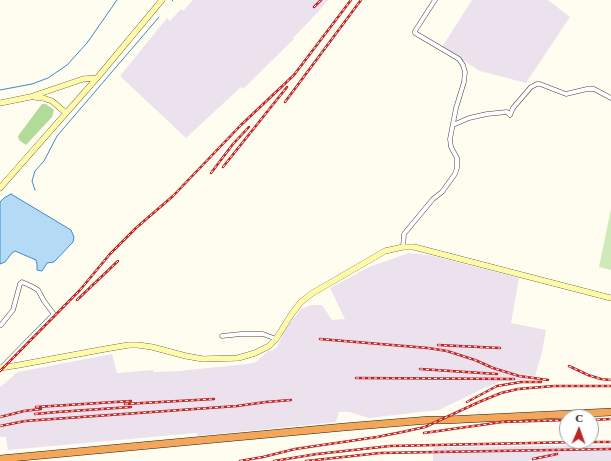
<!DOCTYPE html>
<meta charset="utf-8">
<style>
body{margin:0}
#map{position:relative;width:611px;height:461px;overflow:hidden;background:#fffdef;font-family:"Libre Baskerville",serif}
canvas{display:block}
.north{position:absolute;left:559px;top:409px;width:40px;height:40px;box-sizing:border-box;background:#fff;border:1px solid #9f9f9f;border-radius:50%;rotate:2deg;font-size:11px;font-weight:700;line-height:16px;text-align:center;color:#0e0e0e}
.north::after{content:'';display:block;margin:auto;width:14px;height:18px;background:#be2626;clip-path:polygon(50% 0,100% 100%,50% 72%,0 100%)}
</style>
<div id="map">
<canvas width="611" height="461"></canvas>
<div class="north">С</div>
</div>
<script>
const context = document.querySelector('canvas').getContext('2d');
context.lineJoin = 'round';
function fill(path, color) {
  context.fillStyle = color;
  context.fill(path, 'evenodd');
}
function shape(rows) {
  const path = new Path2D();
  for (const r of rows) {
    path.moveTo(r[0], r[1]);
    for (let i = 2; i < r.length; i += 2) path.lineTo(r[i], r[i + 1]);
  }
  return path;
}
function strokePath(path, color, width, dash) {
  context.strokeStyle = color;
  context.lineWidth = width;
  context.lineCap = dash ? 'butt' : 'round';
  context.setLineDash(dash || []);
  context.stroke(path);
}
const industrial = shape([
 [193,0,328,0,318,12,293,38,294,39,243,89,241,87,186,138,120,76,167,18,170,21,181,9,183,11],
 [472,0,548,0,570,17,526,83,480,71,442,47],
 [409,253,429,255,519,278,511,323,546,330,542,352,535,376,527,375,526,380,510,381,500,382,482,389,439,410,369,418,349,412,339,412,336,422,198,436,197,433,8,450,6,437,0,437,0,387,18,372,112,354,117,373,153,370,154,372,179,371,247,364,256,362,268,351,272,351,277,347,286,328,301,309,311,305,322,305,332,320,345,319,330,288,369,267],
 [611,445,611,461,433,461,433,447]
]);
const green = shape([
 [611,209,611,270,599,267]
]);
const forest = shape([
 [42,104,46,104,54,110,52,117,26,145,19,140,18,136]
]);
const water = shape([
 [11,194,71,230,74,237,73,242,54,262,47,263,42,271,37,270,37,264,36,260,15,251,12,253,5,262,0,264,0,202,4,198,11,194]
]);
const stream = shape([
 [172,1,173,0],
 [0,90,32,84,48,78,67,65,87,43,117,0],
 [35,190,32,181,35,171,44,161,57,136,159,17]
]);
const street = shape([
 [453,125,469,118,487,114,507,112,510,115,513,108,531,87,537,84,540,84,566,94,587,89,594,89,611,98],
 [403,247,404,234,433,199,442,192,455,174,457,168,457,158,451,147,450,139,456,108,464,82,465,72,463,65,459,59,415,33,415,31,435,0],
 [1,325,13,310,20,284,22,282,31,286,38,290,44,301,53,313,53,315,2,367],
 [222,336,241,334,263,334,276,339]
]);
const secondary = shape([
 [34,97,43,98,52,101,66,113],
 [0,103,30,97,83,79,97,78],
 [0,188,97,78,162,0],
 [0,368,19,365,105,349,129,345,138,345,152,347,186,356,203,359,238,358,255,353,269,346,276,339,291,315,300,303,311,294,385,251,403,247,414,247,611,298]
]);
const highway = shape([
 [0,459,344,427,429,420,446,420,611,412]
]);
const rail = shape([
 [314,7,321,0],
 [285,102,361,0],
 [223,167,287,87],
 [211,173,233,144,249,127],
 [77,300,118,261],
 [320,339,428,348,447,351,475,360,493,368,519,376,548,380],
 [438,345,500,348],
 [569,366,588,375,601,379,611,380],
 [420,369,497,374],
 [0,371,80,290,110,254,136,228,173,196,241,125,294,75,351,0],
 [356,378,514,379],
 [467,402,497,386,521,382,541,382],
 [125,404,214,399],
 [36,407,131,401],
 [35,414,57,412,131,407],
 [0,417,24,411,41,409],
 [591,420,611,419],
 [0,426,25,421,237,406,266,402,291,400],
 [424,433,502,422,567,420],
 [533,459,557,454],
 [240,461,263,457,295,449,377,437,407,431,425,427,438,421,479,402,501,393,518,389,554,386,611,386],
 [274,461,317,454,390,446,578,442,611,442],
 [306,461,380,453,611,449]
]);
fill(industrial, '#ece2ed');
fill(green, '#d0e9b9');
fill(forest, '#b2da98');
fill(water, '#b4daf6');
strokePath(water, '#3b8bcd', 1);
strokePath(stream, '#3b8bcd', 1);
strokePath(street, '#414141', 5);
strokePath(secondary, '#303030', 6);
strokePath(highway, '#1f1f1f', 8);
strokePath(street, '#fff', 4);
strokePath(secondary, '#fffaaa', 5.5);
strokePath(highway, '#f4a758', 7);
strokePath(rail, '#be2626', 2.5);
strokePath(rail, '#fff', 1, [3]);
</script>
